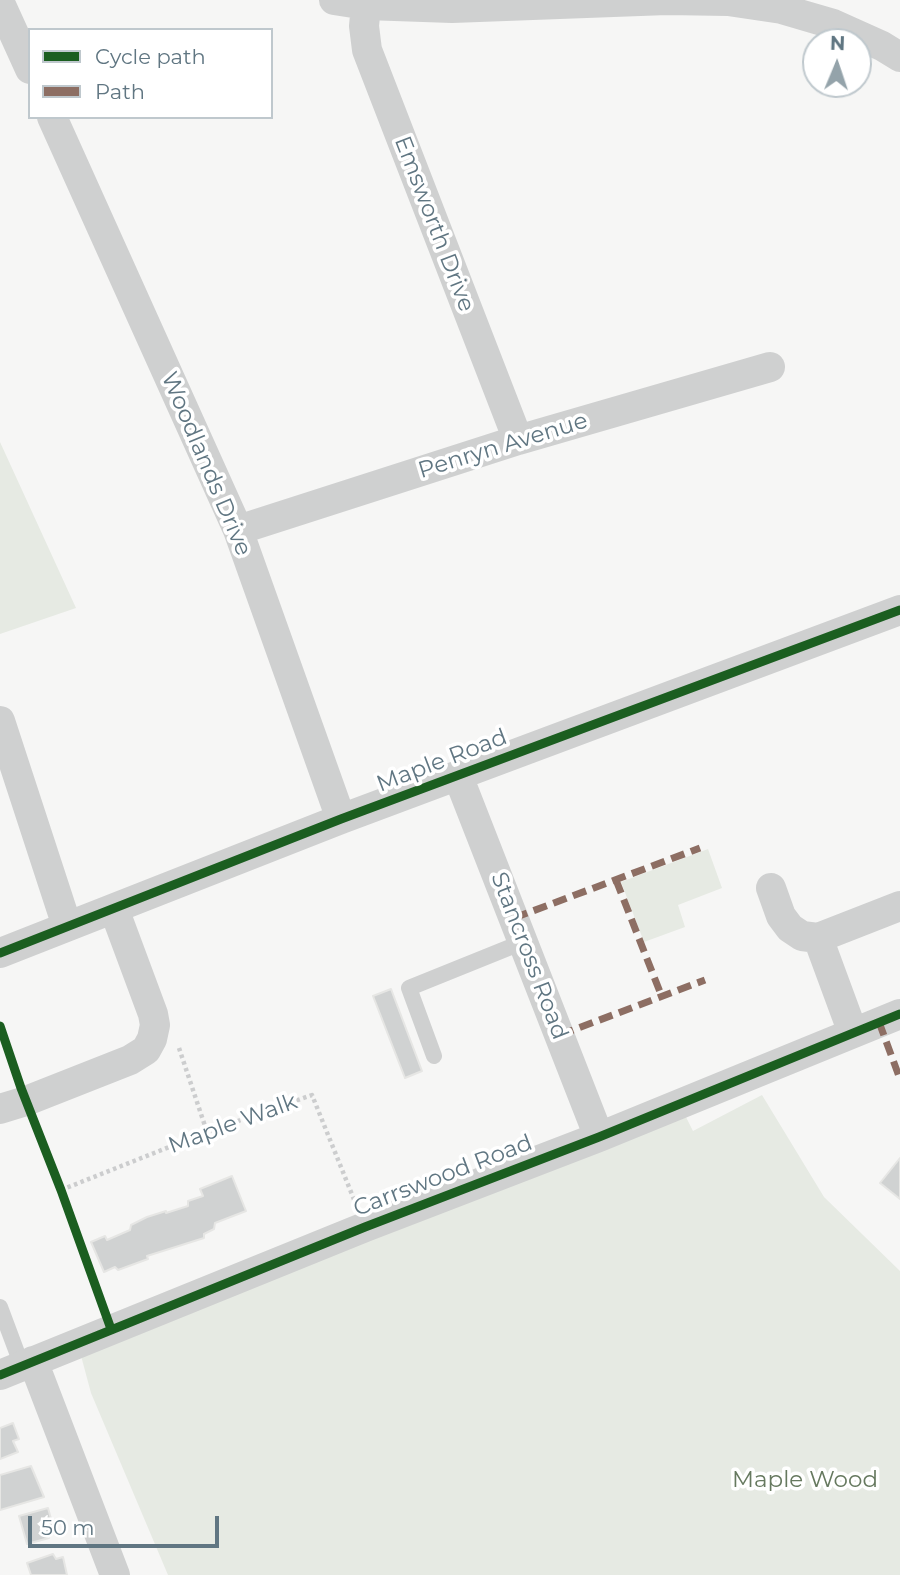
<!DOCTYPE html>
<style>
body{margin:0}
#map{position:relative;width:900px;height:1575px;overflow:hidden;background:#f6f6f5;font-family:Montserrat,sans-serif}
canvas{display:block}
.legend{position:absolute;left:28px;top:28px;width:245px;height:91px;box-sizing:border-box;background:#fff;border:2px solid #bfc8cd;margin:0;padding:9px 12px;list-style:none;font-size:21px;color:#607682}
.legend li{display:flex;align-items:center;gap:14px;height:35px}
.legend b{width:35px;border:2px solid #bfc8cd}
.north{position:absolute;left:802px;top:28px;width:70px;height:70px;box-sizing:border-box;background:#fff;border:2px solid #bfc8cd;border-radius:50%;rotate:2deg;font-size:19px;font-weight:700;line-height:28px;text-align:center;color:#607682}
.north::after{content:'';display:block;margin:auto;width:24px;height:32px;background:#94a3aa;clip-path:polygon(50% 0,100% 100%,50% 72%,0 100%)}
.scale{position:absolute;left:28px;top:1516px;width:191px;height:32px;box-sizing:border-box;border:4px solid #607682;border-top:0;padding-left:9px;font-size:21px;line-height:24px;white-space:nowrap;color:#607682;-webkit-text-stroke:5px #fff;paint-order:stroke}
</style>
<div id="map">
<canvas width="900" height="1575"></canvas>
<ul class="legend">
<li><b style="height:9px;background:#1b5e20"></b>Cycle path</li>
<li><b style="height:9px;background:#8d6e63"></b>Path</li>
</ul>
<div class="north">N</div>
<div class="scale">50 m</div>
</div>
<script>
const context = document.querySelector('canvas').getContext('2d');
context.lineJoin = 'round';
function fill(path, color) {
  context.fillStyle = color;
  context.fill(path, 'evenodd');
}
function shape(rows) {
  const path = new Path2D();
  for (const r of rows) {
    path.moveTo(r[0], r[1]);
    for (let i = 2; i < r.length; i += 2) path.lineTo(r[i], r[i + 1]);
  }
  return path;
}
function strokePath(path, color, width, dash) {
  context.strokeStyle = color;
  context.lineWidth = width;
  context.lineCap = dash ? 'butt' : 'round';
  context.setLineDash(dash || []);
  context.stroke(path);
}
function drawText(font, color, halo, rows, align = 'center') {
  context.font = font + ' Montserrat,sans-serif';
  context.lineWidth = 7;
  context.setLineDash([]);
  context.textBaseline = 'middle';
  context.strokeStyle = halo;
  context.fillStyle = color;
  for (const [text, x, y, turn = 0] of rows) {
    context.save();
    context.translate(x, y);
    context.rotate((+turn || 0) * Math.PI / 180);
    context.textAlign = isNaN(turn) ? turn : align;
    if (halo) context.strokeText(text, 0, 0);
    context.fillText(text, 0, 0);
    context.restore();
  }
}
const green = shape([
 [0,442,76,608,0,634],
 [708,849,722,888,678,905,685,927,644,942,621,882],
 [762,1095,824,1197,900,1271,900,1575,168,1575,91,1393,80,1352,686,1117,693,1131]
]);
const building = shape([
 [391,989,422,1071,405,1078,373,996,391,989],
 [900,1158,900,1199,880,1183,900,1158],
 [232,1176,246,1211,215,1223,214,1229,204,1234,204,1238,147,1256,148,1259,118,1270,115,1267,104,1272,91,1242,105,1236,107,1240,130,1230,131,1225,147,1217,166,1211,166,1213,188,1206,188,1201,203,1196,200,1189,232,1176],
 [13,1423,19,1439,13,1441,18,1452,0,1459,0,1428,13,1423],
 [31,1466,44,1497,0,1510,0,1475,31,1466],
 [48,1508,53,1526,48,1532,49,1538,27,1544,19,1516,48,1508],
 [53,1554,56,1559,63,1557,67,1575,31,1575,27,1563,53,1554]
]);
const path = shape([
 [179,1048,207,1132],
 [61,1190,207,1132,312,1095,355,1202]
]);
const service = shape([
 [434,1056,409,988,523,942],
 [0,1307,22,1366]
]);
const minor = shape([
 [334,0,366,5,452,8,667,0,728,1,782,9,833,24,882,46,900,57],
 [0,3,30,69],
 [366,5,364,26,367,50,518,440],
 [52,117,238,530,341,819],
 [238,530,518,440,770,367],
 [0,721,67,926],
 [458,776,599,1137],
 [771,888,781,916,790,928,802,936,818,938,853,1033],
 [818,938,900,906],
 [0,953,341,819,900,610],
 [0,1109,26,1101,130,1060,146,1050,152,1039,155,1025,153,1014,114,909],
 [33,1361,115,1575],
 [0,1375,365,1227,599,1137,900,1014]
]);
const quiet = shape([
 [616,880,662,997],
 [514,918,700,848],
 [879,1022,900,1079],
 [560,1035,705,980]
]);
const cycleway = shape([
 [0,953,341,819,900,610],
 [0,1026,21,1088,61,1190,111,1329],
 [0,1375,365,1227,599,1137,900,1014]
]);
const streetNames = [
 ["Emsworth Drive",434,224,69],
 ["Penryn Avenue",503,446,-17],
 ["Woodlands Drive",206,464,67],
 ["Maple Road",442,761,-21],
 ["Stancross Road",529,956,69],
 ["Maple Walk",233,1124,-20],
 ["Carrswood Road",443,1176,-21]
];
const parkNames = [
 ["Maple Wood",805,1480]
];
fill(green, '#e6eae3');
fill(building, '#d0d2d2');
strokePath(building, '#e6e6e4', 2);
strokePath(path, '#cccdce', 4.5, [3.5, 3.5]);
strokePath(service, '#cfd0d0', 16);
strokePath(minor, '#cfd0d0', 30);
strokePath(quiet, '#8d6e63', 7, [14, 7]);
strokePath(cycleway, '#1b5e20', 9);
drawText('23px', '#607682', '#fff', streetNames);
drawText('23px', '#66795f', '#fff', parkNames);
</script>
